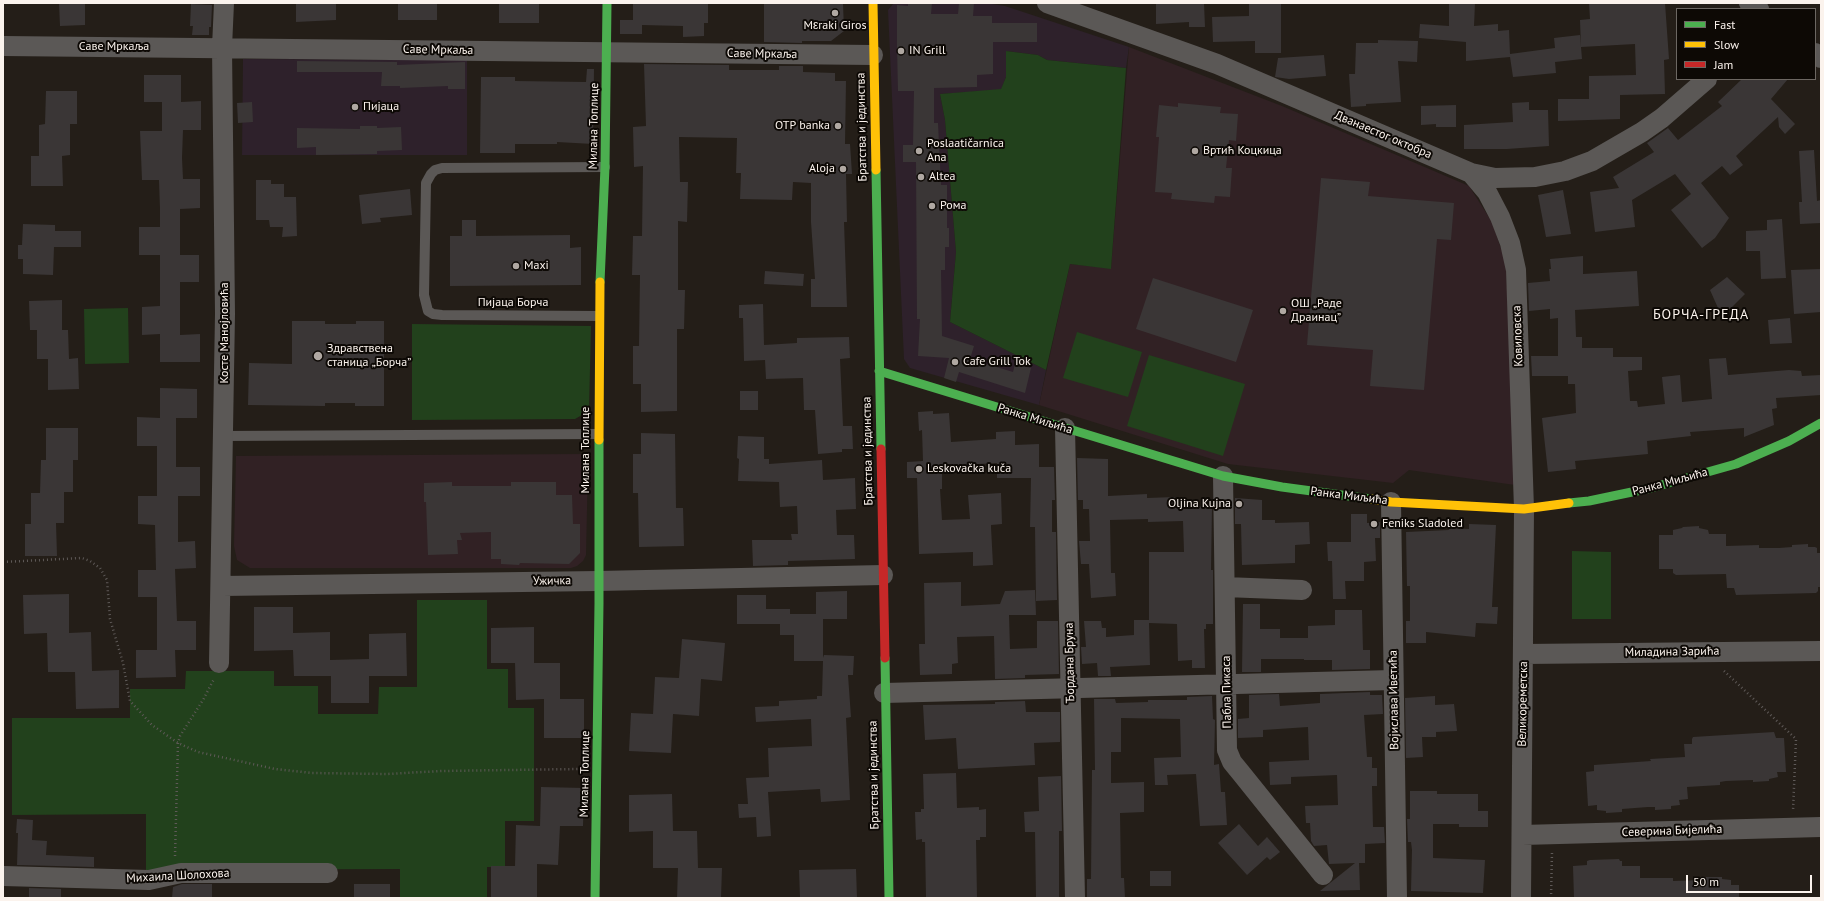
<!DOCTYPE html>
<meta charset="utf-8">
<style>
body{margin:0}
#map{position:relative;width:1824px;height:901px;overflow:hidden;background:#241e18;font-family:"PT Sans",sans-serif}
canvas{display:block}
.frame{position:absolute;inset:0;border:4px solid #fbf3ed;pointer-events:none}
.legend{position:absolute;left:1676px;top:8px;width:140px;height:72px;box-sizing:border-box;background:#0d0905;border:1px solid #6c6762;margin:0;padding:5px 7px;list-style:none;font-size:12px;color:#fbf3ed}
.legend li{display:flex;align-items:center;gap:8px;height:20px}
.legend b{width:20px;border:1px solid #6c6762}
.scale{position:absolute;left:1686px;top:875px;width:126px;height:18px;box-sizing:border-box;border:2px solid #fbf3ed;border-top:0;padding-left:5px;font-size:12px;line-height:14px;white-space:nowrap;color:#fbf3ed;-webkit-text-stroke:3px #0d0905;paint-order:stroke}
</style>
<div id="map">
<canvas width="1824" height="901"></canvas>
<div class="frame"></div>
<ul class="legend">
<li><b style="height:5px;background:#4caf50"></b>Fast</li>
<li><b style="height:5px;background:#ffc107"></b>Slow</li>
<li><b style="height:5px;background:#c62828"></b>Jam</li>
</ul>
<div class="scale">50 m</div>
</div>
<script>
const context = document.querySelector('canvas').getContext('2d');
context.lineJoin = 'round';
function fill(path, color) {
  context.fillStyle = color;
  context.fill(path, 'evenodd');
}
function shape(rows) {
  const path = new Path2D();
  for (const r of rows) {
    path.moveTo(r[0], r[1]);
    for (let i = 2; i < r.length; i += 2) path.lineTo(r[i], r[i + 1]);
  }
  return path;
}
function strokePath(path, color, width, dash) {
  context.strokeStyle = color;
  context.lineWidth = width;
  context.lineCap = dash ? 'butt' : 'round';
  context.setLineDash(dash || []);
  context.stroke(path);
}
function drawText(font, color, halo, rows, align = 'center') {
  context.font = font + ' "PT Sans",sans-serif';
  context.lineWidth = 4;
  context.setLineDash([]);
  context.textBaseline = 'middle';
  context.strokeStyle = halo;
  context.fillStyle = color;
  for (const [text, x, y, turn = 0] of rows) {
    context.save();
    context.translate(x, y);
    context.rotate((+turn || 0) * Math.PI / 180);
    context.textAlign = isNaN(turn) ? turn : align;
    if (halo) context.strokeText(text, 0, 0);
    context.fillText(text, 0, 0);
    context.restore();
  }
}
const commercial = shape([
 [894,3,986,3,1005,6,1129,47,1126,68,1047,60,1038,55,1006,51,1006,77,1001,90,940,94,945,120,956,252,950,322,1046,370,1039,405,910,368,904,359,888,10],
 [243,59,467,60,467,155,242,155]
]);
const education = shape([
 [1129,47,1282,106,1469,186,1492,222,1506,263,1515,485,1409,470,1393,483,1228,464,1039,405,1070,264,1111,268],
 [583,454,588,464,586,555,583,561,577,566,571,568,250,568,237,560,234,546,236,456]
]);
const green = shape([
 [1006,51,1038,55,1047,60,1126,68,1111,269,1070,264,1046,370,950,322,956,252,945,120,940,94,1001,89,1006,77],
 [128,308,129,363,85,364,84,309],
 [412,324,591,326,589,411,575,419,412,420],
 [1077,332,1142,352,1128,397,1063,378],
 [1149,355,1245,384,1223,456,1127,426],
 [1572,551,1611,552,1611,619,1572,619],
 [417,600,487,600,487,669,508,669,508,708,534,708,534,821,505,821,505,867,487,867,487,898,400,898,400,869,146,870,146,814,12,815,12,718,130,718,130,689,185,689,186,671,274,671,274,686,318,686,318,714,378,714,379,687,417,687]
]);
const building = shape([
 [59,3,85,3,85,25,60,26],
 [296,3,336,3,336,20,296,22],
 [398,3,437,3,437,20,398,20],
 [499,3,539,3,539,23,499,23],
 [633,3,708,3,708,23,704,23,704,36,683,37,683,26,642,25,642,34,620,34,620,20,633,20],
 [764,3,843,3,844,31,831,41,802,41,802,43,764,42],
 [908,3,932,3,931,14,958,14,959,3,974,3,973,16,992,16,992,23,1037,23,1037,42,993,42,993,74,977,75,977,87,934,88,934,123,938,123,941,185,947,185,947,228,949,228,949,247,945,247,945,270,941,270,942,336,974,346,970,359,1013,372,1015,364,1031,368,1025,393,959,372,956,382,944,378,949,358,918,356,920,319,917,319,916,162,903,162,903,145,913,145,914,91,898,91,897,46,897,5,908,6],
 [1156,3,1204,3,1205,27,1189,27,1189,22,1156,24],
 [1249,3,1281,3,1281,53,1255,53,1255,41,1213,42,1212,17,1249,16],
 [1449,3,1475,3,1474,26,1498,24,1498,31,1509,30,1510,54,1555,48,1554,38,1580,35,1582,59,1555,62,1556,73,1513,77,1510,57,1466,61,1466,42,1419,38,1420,24,1449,26],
 [1589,3,1665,3,1669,59,1664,60,1665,94,1620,95,1620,119,1558,121,1558,99,1589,99,1589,76,1636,75,1635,44,1581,47,1580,20,1590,19],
 [191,4,212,5,211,27,209,27,209,35,192,35,193,26,190,26],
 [1378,40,1418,41,1417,62,1398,61,1401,102,1366,104,1366,106,1351,107,1349,74,1355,74,1356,43,1378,43],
 [1324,55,1326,76,1289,79,1275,77,1278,58],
 [297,61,397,62,397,65,465,62,465,89,448,89,448,86,400,88,400,86,381,86,382,72,297,72],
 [644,64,729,65,729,70,779,70,779,66,803,66,803,72,835,73,835,81,846,81,845,144,850,144,852,174,846,174,847,222,844,222,847,307,811,307,811,279,815,279,811,222,811,183,793,182,792,200,740,199,741,173,736,173,737,138,679,137,680,182,688,182,687,222,678,221,678,290,685,290,684,329,677,329,677,411,641,412,641,384,633,384,633,346,639,346,640,275,632,275,633,236,642,236,643,166,634,167,633,127,646,126],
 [587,69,594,69,593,144,557,142,557,144,515,144,515,153,480,153,481,77,515,77,515,81,586,82],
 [144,75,181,75,181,102,201,101,201,130,183,130,182,158,183,179,200,179,200,208,180,209,180,255,199,255,199,282,180,282,180,335,200,334,200,362,160,362,160,334,142,335,142,307,160,306,160,255,139,255,139,227,160,227,160,209,159,180,142,180,140,131,162,131,162,102,144,102],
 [1742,79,1788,79,1771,99,1795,124,1785,134,1779,127,1778,117,1736,156,1743,165,1730,175,1722,166,1701,183,1729,218,1715,238,1702,248,1671,210,1691,194,1675,174,1632,200,1635,227,1595,232,1590,192,1619,188,1613,177,1654,152,1647,143,1668,128,1678,140,1722,106,1718,102],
 [46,91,77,91,77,124,70,124,70,155,62,156,63,186,31,186,31,156,39,156,39,125,45,124],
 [252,102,253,122,238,123,237,103],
 [1529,102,1529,110,1548,110,1549,146,1507,149,1464,149,1464,125,1513,122,1512,103],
 [1178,103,1221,107,1220,113,1238,114,1236,141,1229,140,1226,168,1232,168,1230,197,1215,196,1214,203,1171,199,1172,193,1155,192,1159,137,1156,137,1159,105,1178,107],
 [1456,105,1456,127,1436,127,1436,124,1421,125,1421,106],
 [360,126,377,126,377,128,401,127,402,150,377,151,377,154,316,155,316,147,297,148,297,128,360,129],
 [1814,150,1817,201,1821,200,1821,223,1800,224,1799,202,1802,202,1799,151],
 [1321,178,1370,182,1368,196,1454,203,1451,240,1437,239,1424,390,1370,386,1373,350,1307,345],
 [256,180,271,180,271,184,284,184,284,197,296,197,297,236,282,237,283,227,270,227,269,220,256,220],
 [410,189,412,215,380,218,381,222,362,224,359,195],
 [1563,190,1571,234,1546,237,1538,195],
 [1782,219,1786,278,1761,279,1760,251,1746,251,1746,231,1767,230,1767,220],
 [462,220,476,220,476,236,570,235,570,248,581,247,581,285,450,286,450,236,462,236],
 [23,224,55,225,55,231,81,231,81,247,54,247,53,275,23,274,23,259,18,259,18,245,22,245],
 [1583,256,1583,274,1637,271,1639,306,1575,310,1576,337,1582,337,1582,348,1613,348,1613,357,1642,357,1642,370,1628,371,1630,401,1637,401,1638,407,1665,404,1662,377,1680,375,1682,402,1712,399,1709,359,1726,358,1728,375,1789,370,1801,371,1802,376,1821,375,1821,395,1776,398,1777,408,1772,409,1774,425,1744,437,1744,428,1690,432,1691,436,1647,441,1648,454,1575,461,1576,469,1548,472,1542,418,1576,413,1575,384,1568,384,1568,376,1532,376,1531,356,1558,356,1558,318,1550,319,1550,309,1529,311,1528,283,1550,281,1549,269,1551,269,1550,259],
 [1821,269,1821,312,1794,314,1791,270],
 [765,271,804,274,803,286,764,284],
 [1727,277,1745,294,1722,317,1710,290],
 [1153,278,1253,310,1236,362,1136,329],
 [62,300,62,330,68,330,69,359,78,358,79,389,48,390,48,359,37,359,37,330,30,330,29,301],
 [763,304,764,345,797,343,797,338,849,337,850,358,840,359,843,426,852,426,853,449,842,449,842,452,818,454,815,410,804,410,803,378,766,379,765,360,744,361,743,318,739,318,739,305],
 [1790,318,1792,343,1770,344,1768,320],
 [292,321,325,321,325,324,356,324,356,321,384,321,384,406,355,406,355,403,325,403,325,406,248,405,249,363,292,364],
 [160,388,197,389,197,418,176,418,176,467,200,467,200,496,178,496,178,542,195,541,196,568,175,569,177,621,196,621,196,650,175,650,176,677,136,678,136,650,157,650,157,597,138,597,138,570,156,570,155,525,138,524,138,496,157,496,157,446,137,446,137,417,160,418],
 [740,391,758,391,758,410,740,410],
 [933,411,933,414,949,413,951,442,996,439,996,432,1015,431,1015,445,1039,444,1039,467,1054,467,1055,500,1052,500,1052,532,1056,532,1057,600,1036,601,1035,527,1030,527,1031,478,997,478,997,463,942,466,942,489,940,489,942,520,970,519,968,495,1001,493,1002,524,991,525,991,527,993,565,973,566,973,552,919,554,917,478,907,478,907,462,923,461,922,430,919,431,918,412],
 [46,428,78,428,78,460,73,460,73,492,64,492,64,523,56,523,57,556,25,556,25,524,31,524,31,493,40,493,41,460,46,460],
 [641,433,675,434,676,508,683,508,684,546,639,547,638,493,633,493,633,454,641,454],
 [738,436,764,437,764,459,769,459,769,464,822,460,823,480,855,478,856,509,836,510,837,535,854,535,855,559,788,561,788,565,753,566,752,540,792,540,791,534,798,534,797,506,780,507,779,482,738,481,739,459,737,458],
 [1077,458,1108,459,1108,496,1147,494,1147,498,1175,497,1175,507,1212,506,1211,570,1213,570,1213,624,1206,624,1206,629,1204,629,1205,668,1192,668,1192,660,1178,661,1177,624,1149,623,1150,665,1110,667,1111,676,1098,676,1097,663,1082,664,1081,647,1086,647,1084,621,1101,621,1102,628,1106,628,1106,637,1134,635,1134,620,1149,620,1149,552,1184,552,1183,521,1148,522,1148,519,1110,520,1111,573,1115,573,1116,596,1091,598,1089,564,1081,564,1079,541,1090,541,1089,509,1083,509,1083,500,1078,500],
 [452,482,452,486,511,486,511,482,556,482,556,495,572,495,573,524,580,524,580,553,569,564,520,563,519,565,501,564,501,559,491,559,491,532,460,533,462,540,457,540,458,554,428,555,426,502,424,502,424,483],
 [1235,498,1262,500,1262,520,1275,520,1275,523,1309,522,1310,544,1295,545,1295,563,1242,565,1241,524,1235,524],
 [1351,514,1367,514,1367,523,1380,522,1380,538,1375,538,1376,561,1364,562,1364,581,1345,581,1346,599,1333,599,1332,561,1328,561,1327,542,1351,542],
 [1469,524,1496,525,1492,607,1498,607,1497,624,1476,623,1475,637,1426,632,1426,643,1406,643,1406,621,1410,621,1410,586,1407,586,1406,532,1449,530,1449,528,1469,529],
 [1699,526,1699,528,1708,530,1709,534,1726,534,1726,546,1759,545,1759,548,1779,548,1792,547,1792,545,1808,544,1808,547,1815,547,1817,548,1817,553,1821,553,1821,587,1818,587,1818,591,1816,593,1736,595,1734,588,1727,588,1726,574,1676,575,1673,573,1673,569,1659,569,1659,535,1673,535,1673,530,1682,528,1683,527],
 [961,582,961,606,1000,604,1005,591,1035,590,1036,615,1009,615,1010,649,1037,648,1037,621,1058,621,1059,674,1025,675,1025,678,995,679,994,636,957,637,958,663,952,664,952,674,920,675,919,644,925,644,924,583],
 [847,591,847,619,823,619,823,658,824,655,854,656,853,675,848,675,851,717,846,718,850,800,821,802,820,789,768,792,771,836,757,837,756,817,739,818,738,804,748,804,746,778,769,777,768,748,812,746,811,719,756,722,755,707,779,706,779,701,817,699,817,696,822,696,823,661,794,661,794,635,780,635,780,624,737,624,737,595,766,595,766,609,790,609,790,614,816,614,816,592],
 [69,594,69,633,91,632,92,671,119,670,119,708,76,709,75,672,48,672,47,633,24,634,23,595],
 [1243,604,1260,604,1260,629,1280,629,1280,638,1308,638,1308,626,1335,625,1335,610,1362,610,1363,650,1370,650,1370,669,1332,670,1332,660,1304,660,1304,659,1261,659,1261,672,1242,672],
 [254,607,293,607,293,633,330,632,330,660,369,659,369,634,406,633,407,676,369,676,369,703,331,703,331,676,294,676,293,650,254,651],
 [534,627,534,663,560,663,560,699,584,699,584,738,544,738,544,699,516,700,515,663,491,663,491,628],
 [682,639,725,643,722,681,701,679,699,716,673,714,671,753,629,751,631,713,653,714,655,677,679,678],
 [1370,692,1370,695,1382,695,1383,714,1364,715,1367,757,1372,757,1372,768,1377,768,1377,786,1372,786,1373,827,1384,827,1385,843,1365,844,1365,863,1359,863,1360,890,1320,891,1355,863,1329,864,1327,845,1314,846,1311,841,1310,823,1306,823,1305,806,1338,805,1337,775,1291,777,1291,784,1270,785,1269,762,1309,760,1308,727,1263,730,1263,737,1238,738,1238,719,1249,718,1249,695,1279,694,1280,706,1320,703,1320,694],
 [1212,696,1213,719,1215,720,1214,765,1219,764,1221,792,1225,792,1227,825,1200,826,1196,774,1167,775,1168,785,1155,785,1154,758,1181,757,1180,719,1121,718,1121,752,1111,752,1111,783,1144,782,1144,812,1120,813,1121,878,1124,878,1125,898,1087,898,1087,879,1091,879,1092,770,1095,770,1094,699,1115,699,1116,703,1148,702,1148,700,1187,700,1187,697],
 [1435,696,1435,705,1454,704,1457,731,1436,732,1436,737,1422,737,1423,757,1406,758,1405,698],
 [1025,701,1026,712,1060,712,1060,742,1034,743,1035,765,958,769,956,738,925,740,923,705,995,704,995,702],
 [1774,732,1776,738,1784,738,1786,772,1777,772,1778,777,1769,779,1769,781,1753,782,1753,780,1726,781,1720,782,1720,785,1687,787,1688,799,1679,800,1680,805,1671,806,1671,809,1655,810,1655,807,1648,807,1622,809,1622,812,1606,813,1606,811,1597,810,1597,805,1588,806,1586,772,1594,771,1594,765,1651,761,1650,759,1685,757,1684,744,1692,744,1692,739,1693,737],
 [956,773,957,808,979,807,979,810,986,809,986,837,980,837,980,840,976,840,977,898,926,898,925,842,922,842,922,839,916,840,915,812,921,812,921,809,924,809,923,774],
 [1061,776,1062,831,1059,831,1059,898,1036,898,1035,832,1025,832,1024,812,1039,811,1038,777],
 [541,787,584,788,583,826,560,826,558,865,537,864,537,898,491,898,491,866,515,866,516,825,540,826],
 [1410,791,1437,791,1437,794,1478,794,1478,811,1488,811,1488,827,1459,827,1459,824,1433,824,1433,858,1485,860,1483,893,1411,891,1412,850,1411,842,1408,842,1407,819,1410,819],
 [672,794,673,831,697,831,698,868,722,868,721,898,677,898,678,868,653,868,653,831,629,832,629,795],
 [17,819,33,820,32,840,47,841,46,855,94,857,94,867,17,865,18,833,16,833],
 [1239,824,1258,846,1267,837,1280,852,1270,860,1267,857,1247,875,1218,843],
 [1619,859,1620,861,1622,861,1622,866,1640,866,1640,878,1673,878,1673,881,1706,880,1706,877,1722,877,1722,879,1731,880,1731,885,1739,885,1739,898,1574,898,1573,866,1587,865,1587,861,1590,860],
 [856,869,857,898,800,898,799,870],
 [1150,871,1171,871,1171,886,1150,886],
 [182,884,212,884,212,898,172,898,173,887],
 [354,884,390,884,390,898,354,898],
 [29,888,61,889,61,898,29,898]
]);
const path = shape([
 [3,562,82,558,90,561,100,568,107,580,110,619,123,663,130,701,152,725,178,743,198,752,275,769,312,773,387,774,441,771,578,769],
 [1724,671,1796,739,1793,811],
 [175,856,178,743,180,736,203,700,214,679],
 [1551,898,1552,852]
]);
const lane = shape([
 [599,316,442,315,433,314,428,311,424,295,426,183,431,174,435,170,442,168,605,167],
 [223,436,598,434]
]);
const street = shape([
 [1047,3,1217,64,1471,173,1495,178,1535,177,1565,171,1592,161,1642,132,1662,118,1707,79],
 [1749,3,1759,9],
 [3,46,873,55],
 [1815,53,1821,58],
 [1471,173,1487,192,1500,217,1510,243,1516,270,1524,509,1521,898],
 [1065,428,1075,898],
 [1223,476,1227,750,1232,762,1241,773,1323,875],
 [1391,502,1397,898],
 [222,586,598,581,883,575],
 [1225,587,1302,590],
 [1524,654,1821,651],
 [219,663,225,314,222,47,224,3],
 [884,693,1393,680],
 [1522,835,1821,827],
 [3,876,149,880,181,873,328,873]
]);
const fast = shape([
 [876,170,881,449],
 [600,282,605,167,607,3],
 [879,371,1223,476,1282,487,1371,499],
 [1569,503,1589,501,1651,488,1736,464,1789,441,1821,423],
 [885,658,889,898],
 [595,898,599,603,599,440]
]);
const slow = shape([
 [873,3,876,170],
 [599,440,600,282],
 [1371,499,1391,502,1524,509,1569,503]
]);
const jam = shape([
 [881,449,885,658]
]);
const markers = [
 [835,13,4,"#b0a8a2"],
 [901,51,4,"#b0a8a2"],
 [355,107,4,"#b0a8a2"],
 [838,126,4,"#b0a8a2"],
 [919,151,4,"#b0a8a2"],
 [1195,151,4,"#b0a8a2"],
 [843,169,4,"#b0a8a2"],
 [921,177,4,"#b0a8a2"],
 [932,206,4,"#b0a8a2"],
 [516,266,4,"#b0a8a2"],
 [1283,311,4,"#b0a8a2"],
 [318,356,5,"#b0a8a2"],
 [955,362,4,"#b0a8a2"],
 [919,469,4,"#b0a8a2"],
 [1239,504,4,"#b0a8a2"],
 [1374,524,4,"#b0a8a2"]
];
const poiNames = [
 ["Mεraki Giros",835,26,"center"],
 ["IN Grill",909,51],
 ["Пијаца",363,107],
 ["OTP banka",830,126,"right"],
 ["Poslaatičarnica",927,144],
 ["Ana",927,158],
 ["Вртић Коцкица",1203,151],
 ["Aloja",835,169,"right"],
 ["Altea",929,177],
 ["Рома",940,206],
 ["Maxi",524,266],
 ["ОШ „Раде",1291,304],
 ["Драинац”",1291,318],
 ["Здравствена",327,349],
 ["станица „Борча”",327,363],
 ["Cafe Grill Tok",963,362],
 ["Leskovačka kuča",927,469],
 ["Oljina Kujna",1231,504,"right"],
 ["Feniks Sladoled",1382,524]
];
const streetNames = [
 ["Саве Мркаља",114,47],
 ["Саве Мркаља",438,50,1],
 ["Саве Мркаља",762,54,1],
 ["Милана Топлице",594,126,-89],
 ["Братства и јединства",862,127,-91],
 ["Дванаестог октобра",1383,135,23],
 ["Пијаца Борча",513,303],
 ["Косте Манојловића",225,333,-90],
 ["Ковиловска",1518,336,-92],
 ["Ранка Миљића",1035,419,17],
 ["Милана Топлице",586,450,-90],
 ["Братства и јединства",868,451,-91],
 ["Ранка Миљића",1670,482,-15],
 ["Ранка Миљића",1349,496,7],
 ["Ужичка",552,581,-1],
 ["Миладина Зарића",1672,652,-1],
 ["Ђордана Бруна",1070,663,-91],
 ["Пабла Пикаса",1227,692,-91],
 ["Војислава Иветића",1394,700,-91],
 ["Великореметска",1523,704,-89],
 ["Милана Топлице",585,774,-89],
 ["Братства и јединства",874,775,-91],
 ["Северина Бијелића",1672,831,-2],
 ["Михаила Шолохова",178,876,-3]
];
const quarterNames = [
 ["БОРЧА-ГРЕДА",1701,315]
];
fill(commercial, '#2e212b');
fill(education, '#312124');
fill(green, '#22411c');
fill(building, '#3a3636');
strokePath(path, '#5f5a58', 2.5, [1, 3]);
strokePath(lane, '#5b5856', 10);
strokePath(street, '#5b5856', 20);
strokePath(fast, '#4caf50', 9);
strokePath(slow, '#ffc107', 9);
strokePath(jam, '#c62828', 9);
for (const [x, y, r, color] of markers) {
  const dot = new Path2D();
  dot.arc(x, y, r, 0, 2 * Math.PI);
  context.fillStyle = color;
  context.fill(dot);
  strokePath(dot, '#0d0905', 1.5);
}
drawText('12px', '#fbf3ed', '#0d0905', poiNames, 'left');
drawText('12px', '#fbf3ed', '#0d0905', streetNames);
context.letterSpacing = '1px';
drawText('14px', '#fbf3ed', '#0d0905', quarterNames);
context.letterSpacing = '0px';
</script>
